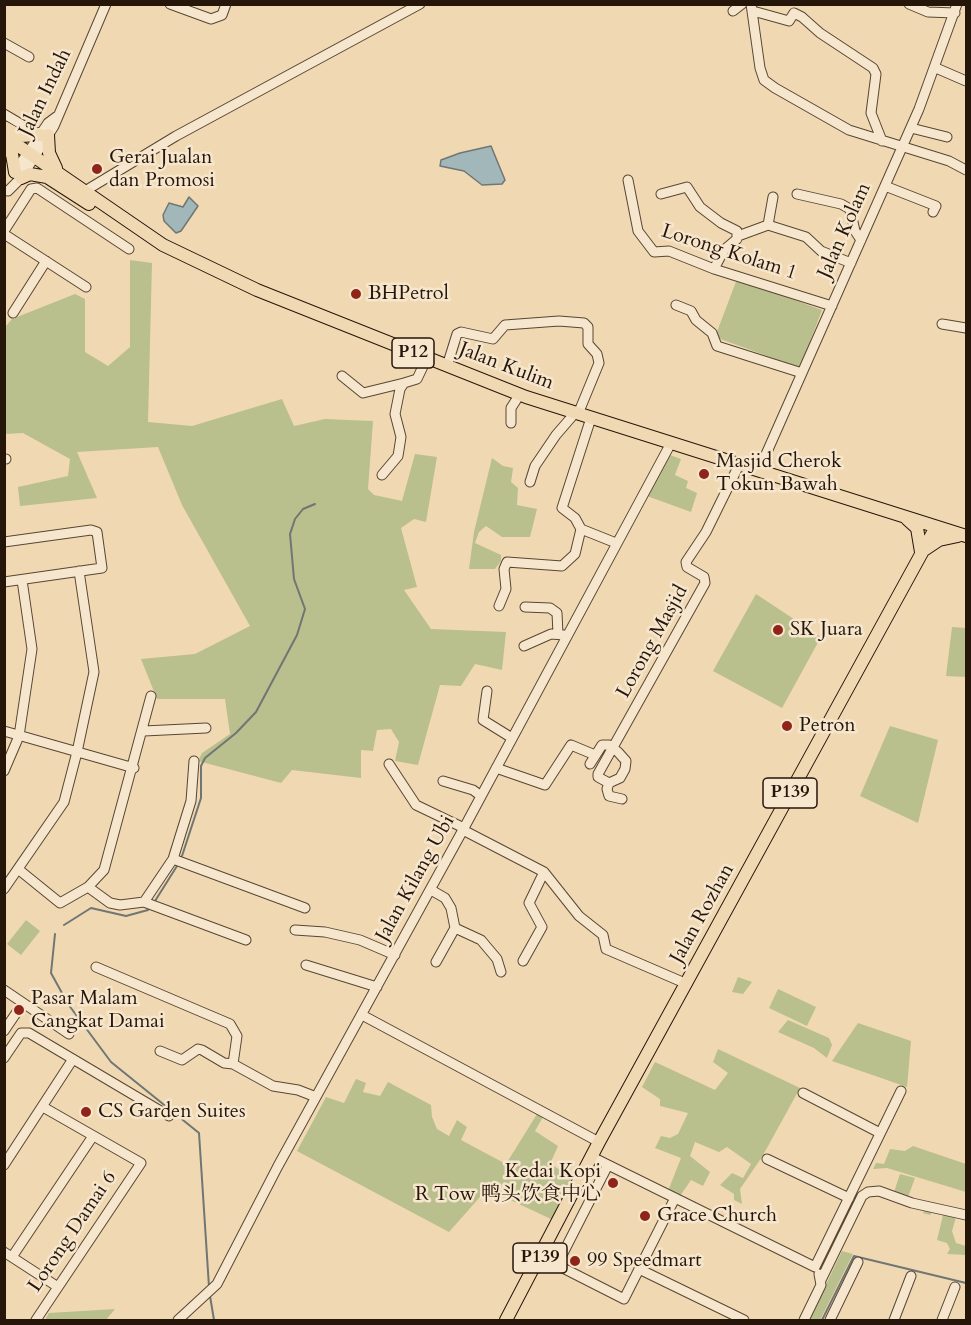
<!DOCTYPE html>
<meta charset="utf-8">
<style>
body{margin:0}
#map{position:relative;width:971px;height:1325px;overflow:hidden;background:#f0d9b2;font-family:Cardo,serif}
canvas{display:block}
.frame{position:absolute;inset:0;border:6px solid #261509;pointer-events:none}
</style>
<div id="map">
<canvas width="971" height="1325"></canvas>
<div class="frame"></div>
</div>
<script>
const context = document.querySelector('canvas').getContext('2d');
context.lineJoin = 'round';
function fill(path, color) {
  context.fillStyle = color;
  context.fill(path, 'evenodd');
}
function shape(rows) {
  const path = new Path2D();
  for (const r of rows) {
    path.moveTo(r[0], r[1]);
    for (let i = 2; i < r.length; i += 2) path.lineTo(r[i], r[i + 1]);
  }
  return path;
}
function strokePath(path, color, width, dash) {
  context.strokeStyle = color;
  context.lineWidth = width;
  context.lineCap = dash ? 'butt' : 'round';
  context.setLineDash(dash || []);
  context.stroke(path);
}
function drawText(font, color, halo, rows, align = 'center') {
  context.font = font + ' Cardo,"Noto Serif SC",serif';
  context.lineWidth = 5;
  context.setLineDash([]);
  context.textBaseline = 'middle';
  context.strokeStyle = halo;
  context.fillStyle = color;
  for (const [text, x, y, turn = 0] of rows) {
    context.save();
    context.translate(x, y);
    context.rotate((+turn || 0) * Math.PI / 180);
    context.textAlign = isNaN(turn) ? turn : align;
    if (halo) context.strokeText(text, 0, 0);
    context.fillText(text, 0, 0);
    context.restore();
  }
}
const green = shape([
 [130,260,152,263,148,422,192,426,282,399,294,426,325,419,373,421,368,489,374,495,402,501,415,454,437,457,426,522,414,519,401,528,417,587,404,590,431,629,506,632,502,670,475,664,461,686,440,685,418,765,395,761,399,742,391,729,377,730,373,751,361,750,361,778,292,770,281,783,198,761,202,753,230,734,225,699,157,699,141,659,195,654,250,626,182,505,158,447,77,452,97,498,20,506,18,487,68,476,70,459,23,433,5,434,5,327,12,319,75,294,85,299,85,352,108,366,130,347],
 [737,279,822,310,800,368,715,337],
 [670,455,681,459,675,475,688,481,686,488,697,493,691,512,647,496],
 [492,458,503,466,513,468,511,482,518,488,517,505,537,509,530,537,502,537,486,526,479,532,475,543,501,555,501,561,495,569,469,569,474,532],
 [756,594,821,637,782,708,713,671],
 [952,627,966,628,966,677,946,676],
 [890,726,938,740,918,823,860,796],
 [26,920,40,931,21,955,7,944],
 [738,977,752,982,743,994,732,992],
 [778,989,816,1007,807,1026,769,1008],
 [788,1020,829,1038,832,1045,827,1058,814,1048,778,1032],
 [858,1023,911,1041,907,1087,832,1061],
 [718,1049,800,1088,762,1157,740,1189,742,1204,734,1200,734,1194,720,1185,732,1173,743,1178,751,1164,727,1147,719,1152,695,1142,690,1156,710,1172,703,1186,691,1180,680,1196,668,1191,681,1158,655,1148,661,1136,670,1138,678,1134,688,1113,660,1106,660,1099,642,1087,655,1062,715,1090,728,1073,713,1062],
 [356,1079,366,1083,363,1092,380,1096,388,1082,431,1105,432,1117,437,1129,449,1136,457,1120,467,1127,461,1140,506,1164,537,1114,543,1117,535,1131,558,1146,550,1164,574,1178,553,1220,487,1189,449,1232,297,1151,326,1097,344,1103],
 [913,1146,966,1164,966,1192,887,1168,873,1169,876,1163,884,1164,890,1149,905,1151],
 [900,1174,915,1178,908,1197,894,1192],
 [924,1210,966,1218,966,1221,956,1217,952,1231,956,1243,966,1246,966,1255,947,1254,950,1249,947,1243,937,1240,943,1215,932,1211,930,1215,923,1213],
 [842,1251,853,1254,820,1320,809,1320],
 [115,1309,106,1320,45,1320,49,1313]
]);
const water = shape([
 [491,146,505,180,502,184,482,185,464,171,440,166,441,160,460,153,491,146],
 [189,197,198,206,181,231,176,233,164,221,163,215,169,203,183,207,189,197]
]);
const stream = shape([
 [182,856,201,798,201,766,205,758,236,733,256,712,297,635,305,609,294,579,290,534,295,519,303,509,315,504],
 [155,901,177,866],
 [64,925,91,908,126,916,148,910],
 [55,934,51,973,68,1004,111,1062,199,1133,209,1287],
 [210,1296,214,1320],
 [822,1320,854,1256,966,1283]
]);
const minor = shape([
 [170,4,211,19,222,15,226,4],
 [751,4,760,68,764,80,775,88,849,130,949,161,966,170],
 [909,4,928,12,955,13],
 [733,11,742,4],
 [753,11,789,21,794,13,802,17,820,33,873,68,876,74,871,113,882,141],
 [4,43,29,57],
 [936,68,966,81],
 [4,114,36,133,42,132],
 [911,128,947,137],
 [14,173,48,123,56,117],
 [628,180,638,231,654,252,669,251,714,269,832,306],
 [885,186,936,206,933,212],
 [8,191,21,178,54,126,106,4],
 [85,191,176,136,420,4],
 [661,194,687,187,700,207,721,223,737,231,737,239,724,250,714,269],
 [797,194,841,204,850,209,855,231,861,240],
 [768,225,806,237,821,251,851,263],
 [4,231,31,189,37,188,129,249],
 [4,234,86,287],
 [738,236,768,225,773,197],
 [676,305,691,311,696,320,712,333,717,346,802,373],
 [13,313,46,261],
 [942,324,966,328],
 [447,366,457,334,461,332,493,339,505,325,559,321,584,323,588,327,588,344,597,354,599,363,578,414],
 [342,376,363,393,404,383],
 [591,418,562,508,575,518,581,529,616,543],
 [511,423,511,408,520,394],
 [4,459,6,459],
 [759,470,919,109,957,4],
 [382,475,398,456,401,437,395,414,400,389,404,383,417,379,427,358],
 [530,482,535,466,556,435,575,413],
 [4,542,91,530,97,532,102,568,4,582],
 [499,606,506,589,504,569,507,562,562,566,575,554,581,529],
 [525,607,550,608,557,613,558,634],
 [524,646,551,634,564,635],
 [487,691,483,720,512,738],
 [4,731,134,768],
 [144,731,206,728],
 [389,764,416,805,464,828],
 [590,764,602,745,609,745,618,752,626,761,625,769,620,778,609,783,607,789,609,796,622,799],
 [496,768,545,785,571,745,595,755],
 [4,771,19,736,32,649,22,580],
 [443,781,473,790,481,796],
 [609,783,598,777,598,774,705,583,704,577,687,567,686,562,706,532,739,465],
 [463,830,544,872,579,916,603,935,606,949,687,984],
 [173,859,305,908],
 [18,869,60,903,88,887,104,870,151,696],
 [88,887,110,903,120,905,144,902,173,859,191,801,194,761],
 [4,889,64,802,77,752,94,672,79,571],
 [431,890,445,898,451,908,455,928,481,940,497,959,501,972],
 [144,902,246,940],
 [295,930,325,932,360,940,395,955],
 [523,961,542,927,529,903,544,872],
 [436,962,455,928],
 [306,965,377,987],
 [96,967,230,1024,237,1036,233,1064,273,1086,298,1090,316,1097],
 [4,990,69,1034],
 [362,1015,599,1142],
 [4,1031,23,1003],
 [160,1051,182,1060,198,1049,202,1050,224,1063,233,1064],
 [4,1058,21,1033,29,1033,169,1116],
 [803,1093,880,1133],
 [592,1157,815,1267],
 [767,1159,849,1198],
 [4,1165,73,1059],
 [608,1165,557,1265,624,1299,675,1198],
 [4,1252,58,1287],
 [12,1257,93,1136],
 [815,1267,901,1091],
 [639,1269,744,1320],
 [821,1280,862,1196,868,1192,879,1191,912,1203,966,1215],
 [36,1320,141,1163,43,1107],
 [178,1320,217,1284,278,1166,464,828,671,443],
 [804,1320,821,1285,819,1274],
 [830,1320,858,1262],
 [894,1320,911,1276],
 [942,1320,955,1287]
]);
const major = shape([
 [4,127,20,136,40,135],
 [48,135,49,153,56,168],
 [4,136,163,245,257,290,526,397,966,536],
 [4,146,12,154,15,172],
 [21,178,30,174,47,177,89,204],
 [907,519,917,528,921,552,939,540,958,536],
 [506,1320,599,1142,936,527]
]);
const markers = [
 [97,169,6,"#8f2418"],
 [356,294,6,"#8f2418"],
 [704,474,6,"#8f2418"],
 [778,630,6,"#8f2418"],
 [787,726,6,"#8f2418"],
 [19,1010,6,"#8f2418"],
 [86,1112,6,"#8f2418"],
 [613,1183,6,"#8f2418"],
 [645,1216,6,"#8f2418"],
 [575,1261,6,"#8f2418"]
];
const shields = [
 [413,353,42],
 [790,793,54],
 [540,1258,54]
];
const shieldNames = [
 ["P12",413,353],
 ["P139",790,793],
 ["P139",540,1258]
];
const streetNames = [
 ["Jalan Indah",46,93,-64],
 ["Jalan Kolam",845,231,-66],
 ["Lorong Kolam 1",729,253,18],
 ["Jalan Kulim",506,367,21],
 ["Lorong Masjid",653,642,-61],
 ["Jalan Kilang Ubi",416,879,-61],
 ["Jalan Rozhan",703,914,-61],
 ["Lorong Damai 6",73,1232,-56]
];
const poiNames = [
 ["Gerai Jualan",109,158],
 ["dan Promosi",109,181],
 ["BHPetrol",368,294],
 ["Masjid Cherok",716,462],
 ["Tokun Bawah",716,485],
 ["SK Juara",790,630],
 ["Petron",799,726],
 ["Pasar Malam",31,999],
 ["Cangkat Damai",31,1022],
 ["CS Garden Suites",98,1112],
 ["Kedai Kopi",601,1172,"right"],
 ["R Tow 鸭头饮食中心",601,1195,"right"],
 ["Grace Church",657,1216],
 ["99 Speedmart",587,1261]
];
fill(green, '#b9bf8d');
fill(water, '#a1b7b9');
strokePath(water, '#707673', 1.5);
strokePath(stream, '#707673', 2);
strokePath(minor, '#584633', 11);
strokePath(major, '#261509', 14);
strokePath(minor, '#f5e6cd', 9);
strokePath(major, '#f0d9b2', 12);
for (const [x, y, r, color] of markers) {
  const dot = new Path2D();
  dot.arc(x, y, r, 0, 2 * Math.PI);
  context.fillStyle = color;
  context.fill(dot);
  strokePath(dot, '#f5e6cd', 2);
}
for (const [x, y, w] of shields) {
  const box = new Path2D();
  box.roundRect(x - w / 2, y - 15, w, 30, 4.5);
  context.fillStyle = '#f5e6cd';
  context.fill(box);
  strokePath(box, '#261509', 1.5);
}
drawText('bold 18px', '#261509', null, shieldNames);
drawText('20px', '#261509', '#f5e6cd', streetNames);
drawText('20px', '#261509', '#f5e6cd', poiNames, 'left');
</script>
